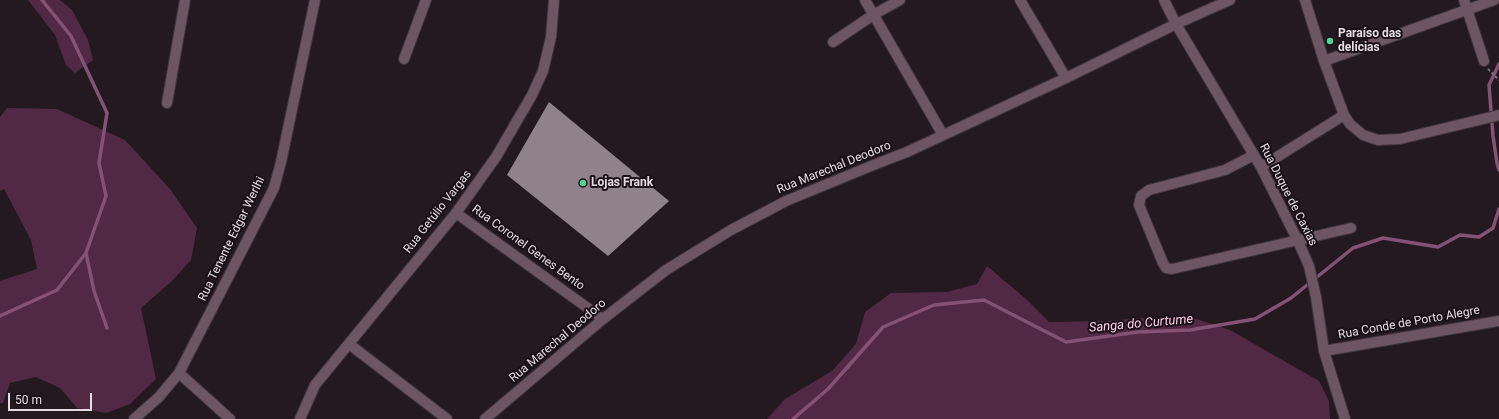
<!DOCTYPE html>
<meta charset="utf-8">
<style>
body{margin:0}
#map{position:relative;width:1499px;height:419px;overflow:hidden;background:#241920;font-family:Roboto,sans-serif}
canvas{display:block}
.scale{position:absolute;left:8px;top:393px;width:84px;height:18px;box-sizing:border-box;border:2px solid #e5dde2;border-top:0;padding-left:5px;font-size:12px;line-height:14px;white-space:nowrap;color:#e5dde2;-webkit-text-stroke:3px #1a1017;paint-order:stroke}
</style>
<div id="map">
<canvas width="1499" height="419"></canvas>
<div class="scale">50 m</div>
</div>
<script>
const context = document.querySelector('canvas').getContext('2d');
context.lineJoin = 'round';
function fill(path, color) {
  context.fillStyle = color;
  context.fill(path, 'evenodd');
}
function shape(rows) {
  const path = new Path2D();
  for (const r of rows) {
    path.moveTo(r[0], r[1]);
    for (let i = 2; i < r.length; i += 2) path.lineTo(r[i], r[i + 1]);
  }
  return path;
}
function strokePath(path, color, width, dash) {
  context.strokeStyle = color;
  context.lineWidth = width;
  context.lineCap = dash ? 'butt' : 'round';
  context.setLineDash(dash || []);
  context.stroke(path);
}
function drawText(font, color, halo, rows, align = 'center') {
  context.font = font + ' Roboto,sans-serif';
  context.lineWidth = 4;
  context.setLineDash([]);
  context.textBaseline = 'middle';
  context.strokeStyle = halo;
  context.fillStyle = color;
  for (const [text, x, y, turn = 0] of rows) {
    context.save();
    context.translate(x, y);
    context.rotate((+turn || 0) * Math.PI / 180);
    context.textAlign = isNaN(turn) ? turn : align;
    if (halo) context.strokeText(text, 0, 0);
    context.fillText(text, 0, 0);
    context.restore();
  }
}
const green = shape([
 [28,0,60,0,72,10,88,40,93,60,75,73,66,65,55,35],
 [7,108,57,109,125,140,170,189,197,228,191,260,172,281,141,308,156,379,130,404,106,413,77,408,60,388,36,377,10,383,3,403,0,403,0,281,37,269,31,240,4,189,0,191,0,117],
 [987,266,1026,299,1049,322,1106,321,1184,315,1230,330,1319,381,1329,401,1330,419,767,419,785,399,832,371,856,344,865,312,891,293,947,292,977,284]
]);
const stream = shape([
 [1499,64,1489,85,1493,136,1497,163,1499,170],
 [86,253,94,291,107,328],
 [0,316,57,290,86,253,106,196,99,163,107,113,71,36,42,0],
 [793,419,828,389,883,327,934,305,984,300,1066,342,1138,332,1190,330,1255,319,1291,298,1353,248,1383,238,1438,247,1460,235,1479,237,1493,228,1499,209]
]);
const building = shape([
 [549,102,669,201,608,256,507,175]
]);
const path = shape([
 [1488,69,1499,80]
]);
const minor = shape([
 [865,0,943,135],
 [1020,0,1066,78],
 [1164,0,1176,24,1261,167,1298,241,1309,266,1316,297,1324,351,1345,419],
 [1464,0,1484,61],
 [833,42,873,15,900,0],
 [404,59,426,0],
 [1324,61,1494,0],
 [167,103,185,0],
 [1254,155,1225,170,1149,190,1141,196,1139,205,1163,263,1166,268,1172,269,1351,228],
 [1261,167,1344,115],
 [456,213,603,319],
 [1324,351,1499,321]
]);
const tertiary = shape([
 [1305,0,1324,61,1344,115,1350,124,1363,135,1378,140,1400,139,1499,115],
 [349,344,447,419],
 [179,373,230,419],
 [134,419,159,397,179,373,274,188,281,162,315,0],
 [300,419,315,385,456,213,496,157,532,95,543,71,551,37,554,0],
 [485,419,603,319,666,270,731,230,786,201,876,164,907,152,1066,78,1176,24,1230,0]
]);
const markers = [
 [1330,41,4,"#51d397"],
 [583,183,4,"#51d397"]
];
const poiNames = [
 ["Paraíso das",1338,34],
 ["delícias",1338,48],
 ["Lojas Frank",591,183]
];
const streetNames = [
 ["Rua Marechal Deodoro",834,168,-22],
 ["Rua Duque de Caxias",1288,195,63],
 ["Rua Getúlio Vargas",438,212,-52],
 ["Rua Tenente Edgar Werlhi",232,239,-64],
 ["Rua Coronel Genes Bento",528,248,36],
 ["Rua Conde de Porto Alegre",1409,323,-10],
 ["Rua Marechal Deodoro",558,341,-40]
];
const waterNames = [
 ["Sanga do Curtume",1141,324,-5]
];
fill(green, '#512944');
strokePath(stream, '#845274', 3.5);
fill(building, '#90818a');
strokePath(minor, '#3f343b', 12);
strokePath(tertiary, '#3f343b', 12);
strokePath(path, '#786f75', 2, [3, 2]);
strokePath(minor, '#6c5664', 10);
strokePath(tertiary, '#6c5664', 10);
for (const [x, y, r, color] of markers) {
  const dot = new Path2D();
  dot.arc(x, y, r, 0, 2 * Math.PI);
  context.fillStyle = color;
  context.fill(dot);
  strokePath(dot, '#1a1017', 1.5);
}
drawText('bold 12px', '#e5dde2', '#1a1017', poiNames, 'left');
drawText('12px', '#e5dde2', '#1a1017', streetNames);
drawText('italic 13px', '#fdcdeb', '#1a1017', waterNames);
</script>
